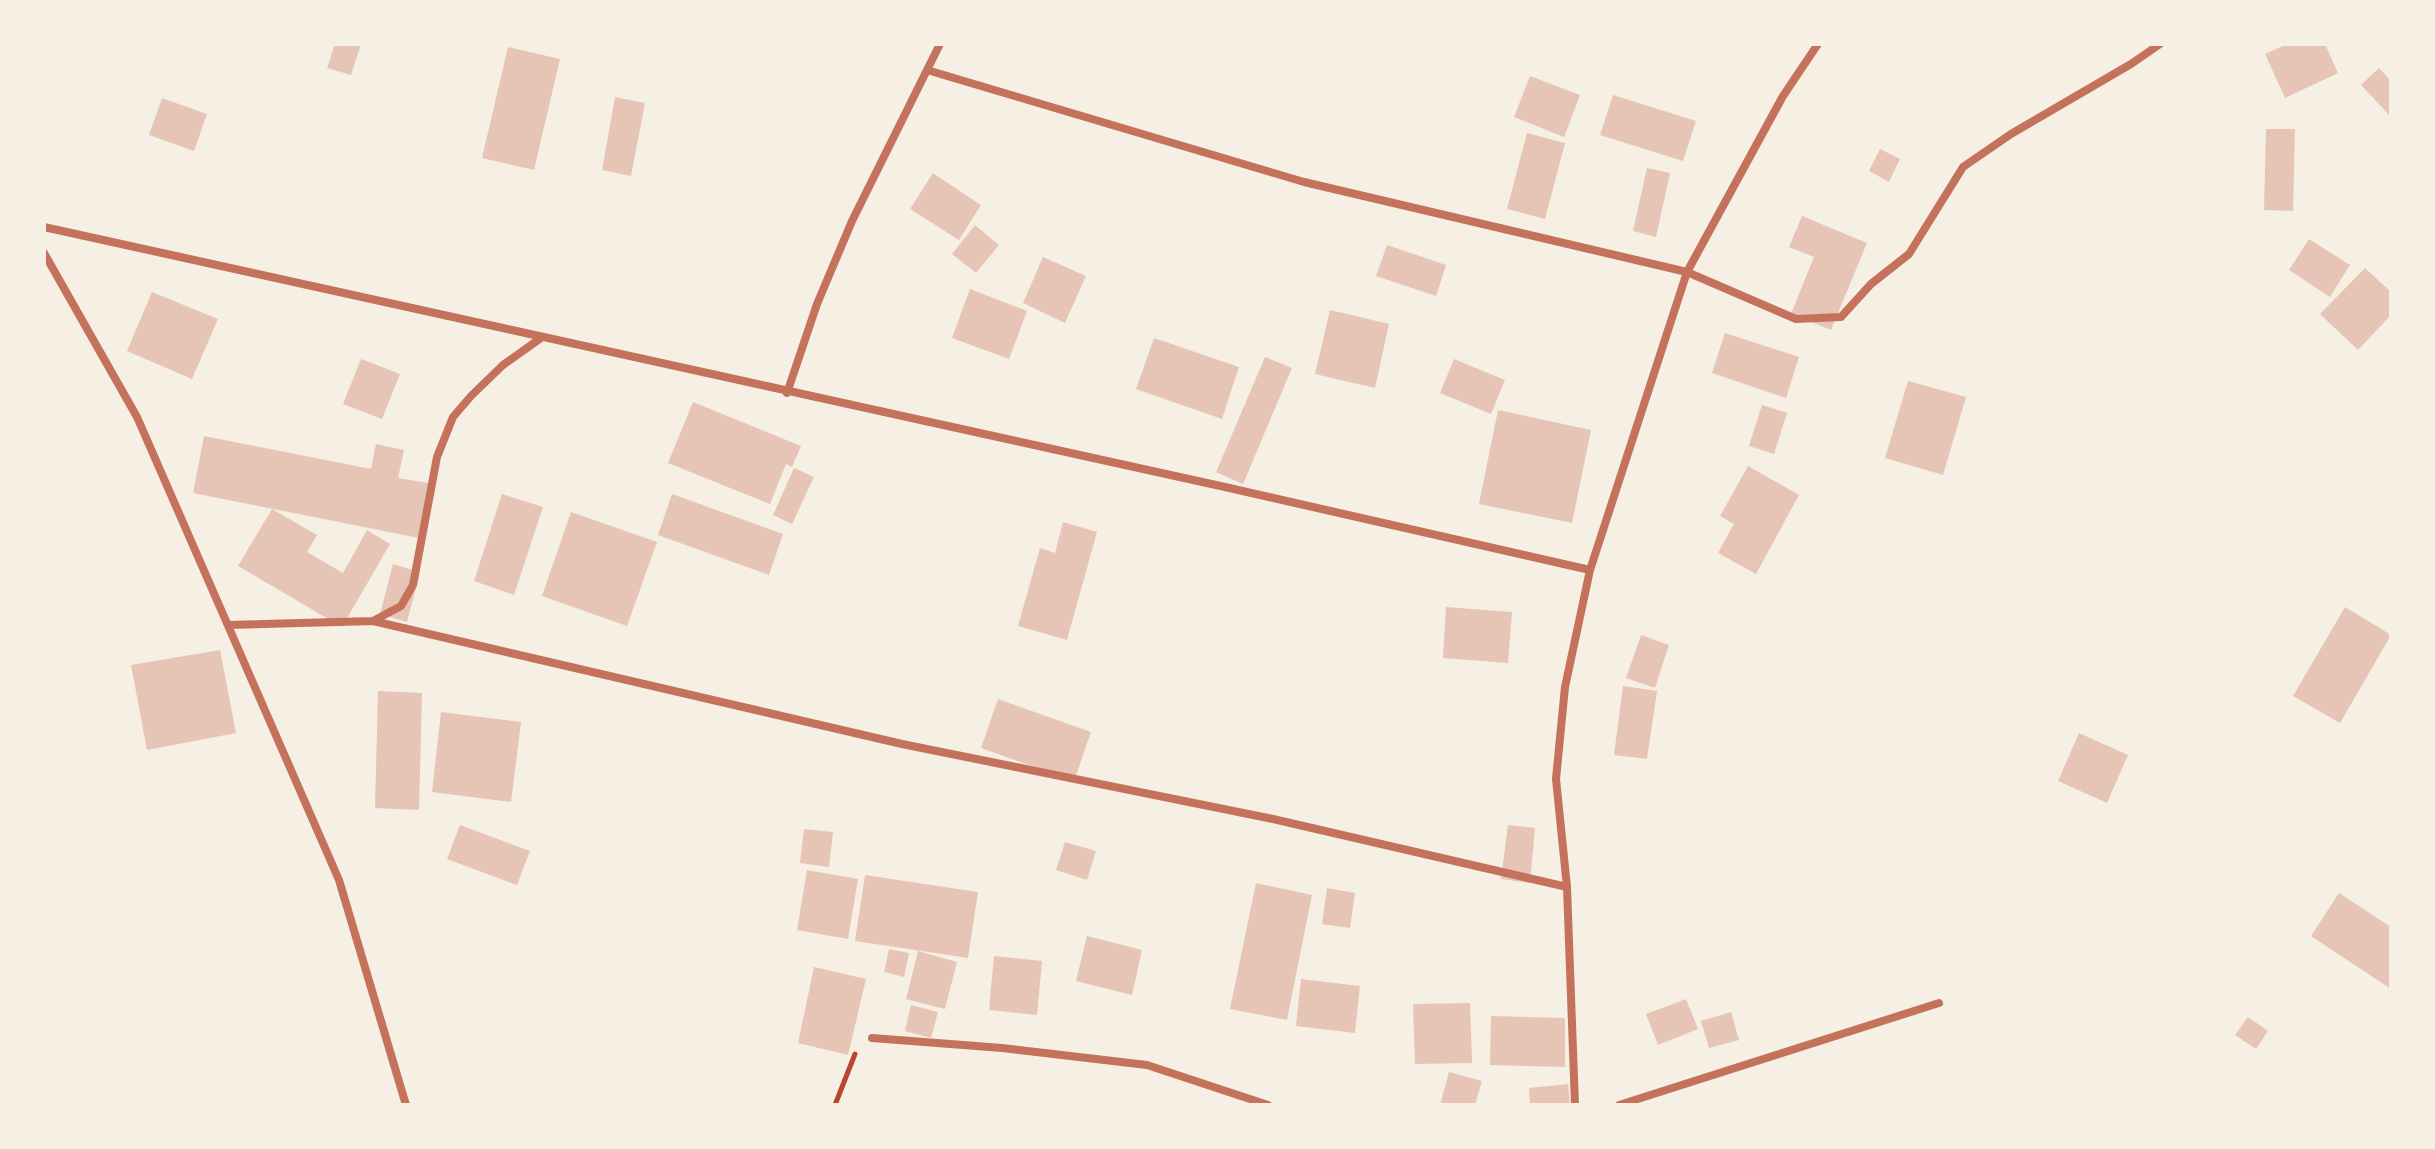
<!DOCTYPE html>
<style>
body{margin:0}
#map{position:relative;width:2435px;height:1149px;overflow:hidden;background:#f6efe4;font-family:"Open Sans",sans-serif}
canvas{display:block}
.frame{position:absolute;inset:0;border:46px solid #f6efe4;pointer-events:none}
</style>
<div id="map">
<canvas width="2435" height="1149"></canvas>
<div class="frame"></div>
</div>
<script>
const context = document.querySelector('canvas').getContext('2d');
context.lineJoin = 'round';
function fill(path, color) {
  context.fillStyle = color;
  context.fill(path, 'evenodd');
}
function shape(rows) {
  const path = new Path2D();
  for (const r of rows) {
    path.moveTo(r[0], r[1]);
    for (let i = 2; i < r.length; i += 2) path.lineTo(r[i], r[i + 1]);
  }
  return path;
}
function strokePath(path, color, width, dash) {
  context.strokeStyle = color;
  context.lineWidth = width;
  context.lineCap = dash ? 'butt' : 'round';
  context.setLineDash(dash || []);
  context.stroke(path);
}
const building = shape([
 [335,44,361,44,351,75,327,68],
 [2287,44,2325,44,2338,73,2285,98,2265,54],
 [508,47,560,59,534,170,482,158],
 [2379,68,2391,81,2391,117,2361,85],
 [1530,76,1580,95,1564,137,1514,117],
 [1613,95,1696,121,1683,161,1600,135],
 [615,97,645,103,631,176,602,170],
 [162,98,207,114,194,151,149,135],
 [2266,129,2295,129,2293,211,2264,210],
 [1527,133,1565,143,1545,219,1507,209],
 [1880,149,1900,159,1889,182,1869,171],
 [1647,168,1670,173,1656,237,1633,231],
 [933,173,981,205,959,240,910,209],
 [1802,216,1867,243,1831,330,1791,314,1814,257,1789,247],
 [975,225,999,245,976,273,952,254],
 [2309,239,2350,265,2330,297,2289,270],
 [1387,245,1446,265,1436,296,1376,276],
 [1043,257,1086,276,1065,323,1023,303],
 [2365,268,2391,292,2391,315,2358,350,2320,314],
 [970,289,1027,311,1009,359,952,338],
 [152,292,218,319,192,379,127,351],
 [1330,310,1389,324,1375,388,1315,374],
 [1725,333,1799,357,1786,398,1712,373],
 [1154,338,1239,367,1222,419,1136,389],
 [1265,357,1292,368,1243,484,1216,472],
 [361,359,400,374,382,419,343,404],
 [1454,359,1505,380,1491,414,1440,393],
 [1908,381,1966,397,1943,475,1885,458],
 [693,402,801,446,792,467,786,464,770,504,668,463],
 [1762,405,1787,413,1774,454,1749,446],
 [1498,410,1591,430,1572,523,1479,504],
 [204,436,371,469,376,444,404,450,398,478,434,484,424,539,193,493],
 [1748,466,1799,495,1756,574,1718,553,1734,524,1720,516],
 [794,468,814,477,792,524,773,515],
 [502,494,543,507,514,595,474,581],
 [672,494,783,534,769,575,658,535],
 [272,509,317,535,307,552,343,573,367,530,390,544,342,627,238,566],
 [571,512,657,542,627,626,542,596],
 [1063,522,1097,532,1067,640,1018,626,1040,548,1055,553],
 [393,564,420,572,407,622,380,614],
 [1446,607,1512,612,1508,663,1443,658],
 [2345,607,2391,635,2340,723,2293,696],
 [1641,635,1669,645,1655,688,1626,678],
 [220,650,236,733,147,750,131,665],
 [1623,686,1657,691,1647,759,1614,755],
 [378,691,422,693,419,810,375,808],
 [998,699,1091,732,1074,781,981,748],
 [441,712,521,722,511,802,432,792],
 [2079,733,2128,755,2107,803,2058,781],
 [460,825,530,851,517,885,447,859],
 [1508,825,1535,828,1530,883,1501,879],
 [804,829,833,832,829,867,800,863],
 [1065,842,1096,851,1087,880,1056,870],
 [807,870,858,879,848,939,797,930],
 [865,875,978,892,968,958,855,941],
 [1256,883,1312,895,1287,1020,1230,1009],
 [1327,888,1355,893,1350,928,1322,924],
 [2339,893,2391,927,2391,989,2311,936],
 [1087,936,1142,950,1132,995,1076,981],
 [889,949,909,953,904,977,884,972],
 [918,951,957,962,945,1009,906,999],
 [994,956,1042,961,1037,1015,989,1010],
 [814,967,866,979,848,1055,798,1043],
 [1301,979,1360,986,1355,1033,1296,1026],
 [1686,999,1698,1029,1658,1045,1646,1014],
 [1470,1003,1472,1063,1415,1064,1413,1004],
 [911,1005,938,1012,931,1038,905,1031],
 [1731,1012,1739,1040,1709,1048,1701,1021],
 [1491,1016,1565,1018,1565,1067,1490,1065],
 [2248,1017,2268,1031,2256,1049,2235,1035],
 [1449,1072,1482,1081,1475,1105,1440,1105],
 [1568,1084,1570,1105,1530,1105,1529,1088]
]);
const path = shape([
 [835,1105,855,1054]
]);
const minor = shape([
 [927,70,940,44],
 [44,227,1225,487,1590,570],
 [44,253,137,417,339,880,406,1105],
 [787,393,817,304,852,221,927,70,1304,182,1687,272,1796,319,1841,317,1871,284,1909,254,1963,167,2011,134,2131,64,2160,44],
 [373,621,902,744,1273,819,1567,887],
 [228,625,373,621,401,606,413,585,437,457,453,417,471,396,503,365,541,338],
 [872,1038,1002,1048,1147,1065,1268,1105],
 [1575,1105,1567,887,1556,779,1565,687,1590,570,1687,272,1783,96,1818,44],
 [1619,1105,1939,1003]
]);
fill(building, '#e6c5b7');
strokePath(path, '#b5482f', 5);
strokePath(minor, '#c5725c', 8);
</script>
